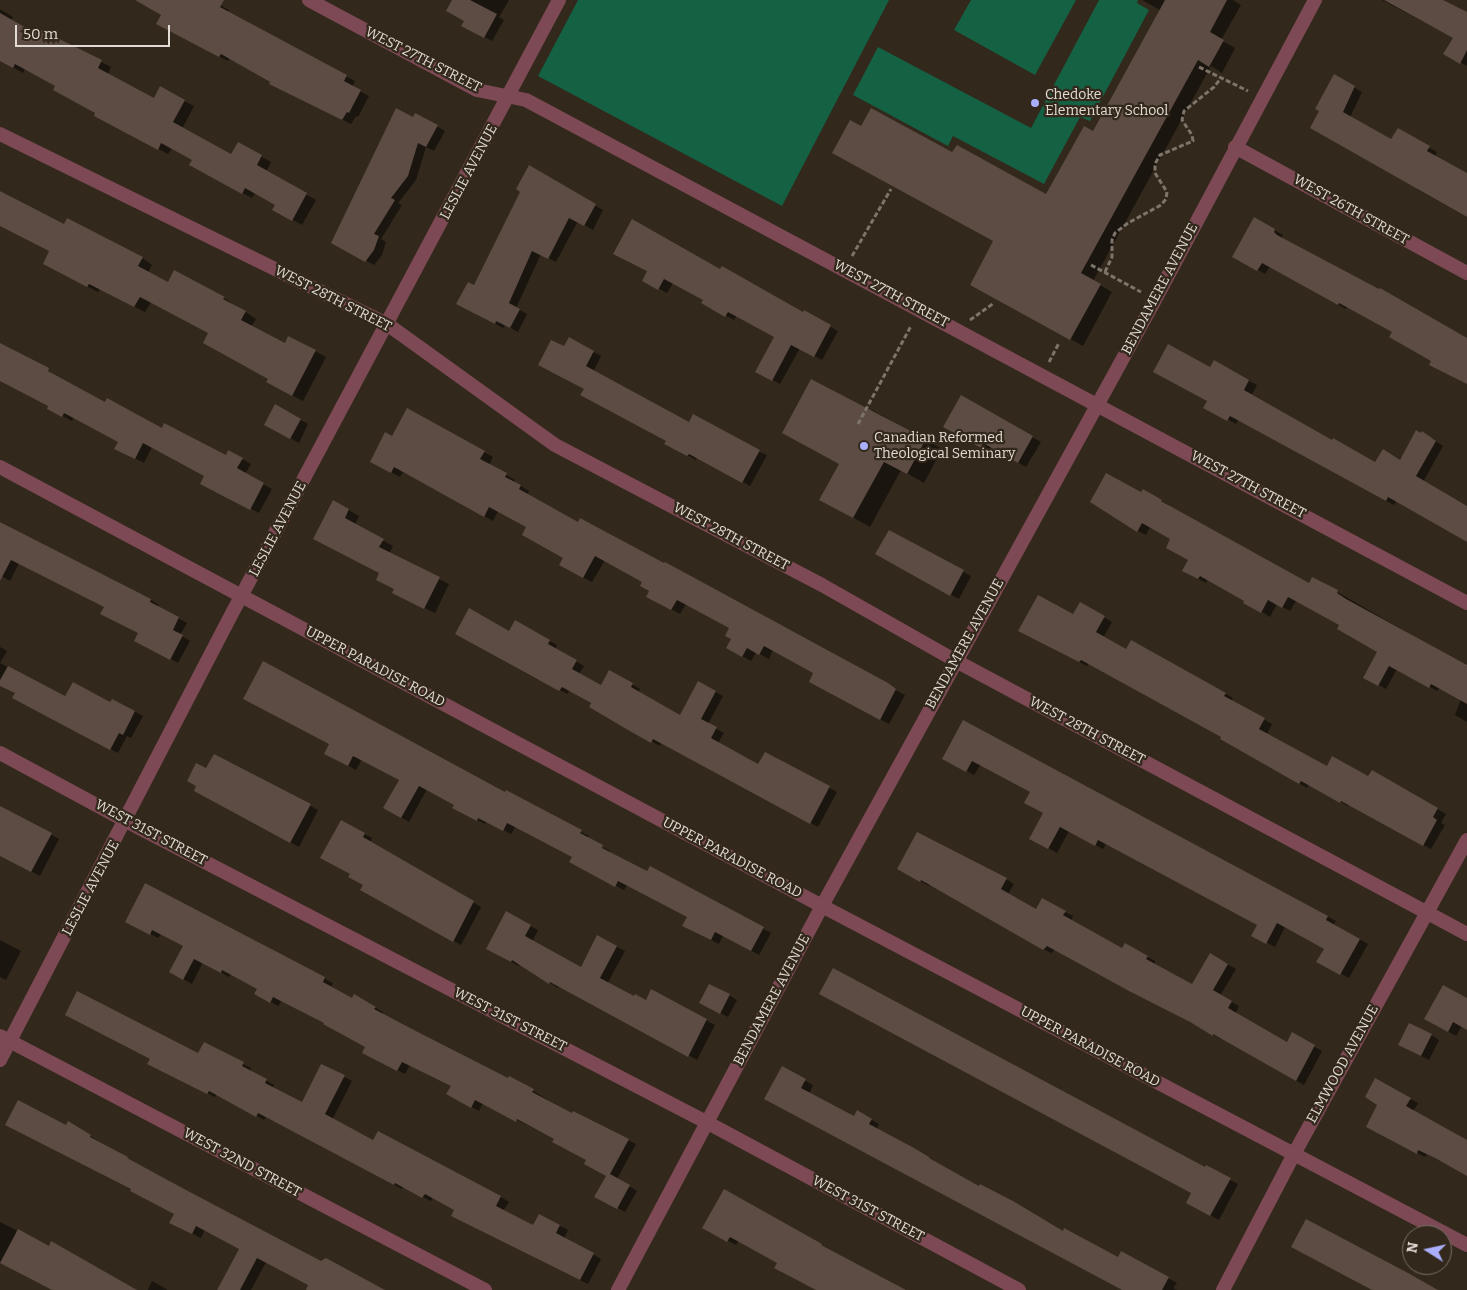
<!DOCTYPE html>
<style>
body{margin:0}
#map{position:relative;width:1467px;height:1290px;overflow:hidden;background:#32281b;font-family:Bitter,serif}
canvas{display:block}
.north{position:absolute;left:1402px;top:1225px;width:50px;height:50px;box-sizing:border-box;background:#32281b;border:1px solid #787065;border-radius:50%;rotate:280deg;font-size:14px;font-weight:700;line-height:20px;text-align:center;color:#e2dbd3}
.north::after{content:'';display:block;margin:auto;width:18px;height:22px;background:#abaffb;clip-path:polygon(50% 0,100% 100%,50% 72%,0 100%)}
.scale{position:absolute;left:15px;top:25px;width:155px;height:22px;box-sizing:border-box;border:2px solid #e2dbd3;border-top:0;padding-left:6px;font-size:15px;line-height:18px;white-space:nowrap;color:#e2dbd3;-webkit-text-stroke:4px #32281b;paint-order:stroke}
</style>
<div id="map">
<canvas width="1467" height="1290"></canvas>
<div class="north">N</div>
<div class="scale">50 m</div>
</div>
<script>
const context = document.querySelector('canvas').getContext('2d');
context.lineJoin = 'round';
function fill(path, color) {
  context.fillStyle = color;
  context.fill(path, 'evenodd');
}
function shape(rows) {
  const path = new Path2D();
  for (const r of rows) {
    path.moveTo(r[0], r[1]);
    for (let i = 2; i < r.length; i += 2) path.lineTo(r[i], r[i + 1]);
  }
  return path;
}
function strokePath(path, color, width, dash) {
  context.strokeStyle = color;
  context.lineWidth = width;
  context.lineCap = dash ? 'butt' : 'round';
  context.setLineDash(dash || []);
  context.stroke(path);
}
function drawText(font, color, halo, rows, align = 'center') {
  context.font = font + ' Bitter,serif';
  context.lineWidth = 4.5;
  context.setLineDash([]);
  context.textBaseline = 'middle';
  context.strokeStyle = halo;
  context.fillStyle = color;
  for (const [text, x, y, turn = 0] of rows) {
    context.save();
    context.translate(x, y);
    context.rotate((+turn || 0) * Math.PI / 180);
    context.textAlign = isNaN(turn) ? turn : align;
    if (halo) context.strokeText(text, 0, 0);
    context.fillText(text, 0, 0);
    context.restore();
  }
}
const green = shape([
 [578,0,889,0,782,206,538,76],
 [971,0,1076,0,1035,75,954,30],
 [1099,0,1138,0,1137,3,1149,10,1090,121,1080,117,1044,184,953,136,948,146,853,95,878,47,1031,128]
]);
const shadow = shape([
 [137,0,211,0,229,10,228,13,355,81,352,87,369,96,358,117,356,116,351,124,279,88,230,58,228,61,166,28,163,14],
 [454,0,509,0,499,17,504,20,492,41,463,25,465,21],
 [1142,0,1233,0,1241,5,1221,40,1235,48,1222,73,1211,66,1093,281,1112,292,1083,346,971,284,995,241,861,128,953,154,1047,196,1094,133,1160,10],
 [1382,0,1442,0,1467,15,1467,66,1445,54,1454,38],
 [0,9,13,17,11,21,29,31,39,33,40,31,111,67,108,74,154,100,184,101,194,106,182,129,232,156,238,144,271,162,266,172,316,200,302,225,274,209,276,204,255,193,252,198,201,171,194,159,172,148,168,154,105,121,97,113,57,86,25,69,23,73,0,60],
 [1334,76,1362,92,1350,117,1392,140,1398,130,1437,152,1435,156,1467,174,1467,217,1417,189,1419,187,1321,111],
 [416,114,445,131,434,151,426,147,416,180,398,203,402,205,381,239,386,242,382,255,374,265,332,242],
 [529,166,603,210,593,230,578,221,556,262,541,254,516,308,527,314,518,332,505,325,503,328,466,308,522,191],
 [0,191,64,226,142,258,152,265,148,273,169,284,175,272,224,298,256,319,251,327,285,345,315,351,326,357,303,401,278,388,270,378,210,333,151,302,145,312,100,289,98,292,55,269,51,251,0,225],
 [1255,219,1283,235,1282,237,1284,240,1467,339,1467,384,1394,332,1348,306,1346,309,1270,266,1265,274,1234,256],
 [721,270,838,331,822,360,800,348,780,384,757,371,776,337,737,315,734,320,702,303,704,300,673,283,667,293,643,280],
 [569,339,601,356,593,372,689,423,767,455,750,486,697,457,696,460,666,443,667,441,585,389,564,348],
 [0,344,105,403,226,457,242,459,251,464,245,474,272,489,259,513,211,488,206,476,152,447,144,463,125,453,120,441,74,417,72,421,48,408,50,406,0,380],
 [1214,362,1257,385,1251,396,1332,442,1376,464,1401,461,1430,437,1443,446,1423,482,1467,506,1467,540,1397,500,1394,505,1238,420,1236,424,1205,407,1209,401,1211,369],
 [961,396,1041,442,1026,467,991,447,989,451,945,426],
 [276,406,308,424,299,443,266,425],
 [407,409,493,457,489,465,515,480,514,482,529,491,527,495,579,523,665,565,665,564,905,695,889,724,811,681,815,673,773,650,769,659,756,652,751,661,728,648,733,639,731,628,686,604,680,614,648,596,650,591,644,582,605,560,592,582,561,565,565,558,528,527,498,511,493,521,403,472,400,477,381,467],
 [872,410,942,449,924,483,901,470,870,527,821,499],
 [1143,490,1169,505,1168,507,1310,585,1313,578,1467,667,1467,722,1455,715,1461,699,1440,688,1437,691,1397,669,1386,689,1365,677,1379,651,1341,624,1296,601,1290,611,1277,604,1270,617,1208,579,1206,583,1191,575,1189,560,1172,539,1150,527,1146,535,1138,531],
 [334,502,359,516,355,525,393,546,389,554,449,584,435,613,404,598,380,573],
 [0,522,151,600,159,605,157,607,187,623,180,635,190,641,178,663,144,645,140,633,105,607,19,563,10,581,0,575],
 [889,531,971,576,959,599,877,554],
 [1080,604,1112,622,1103,638,1126,650,1131,642,1233,698,1231,701,1272,724,1267,734,1327,768,1368,778,1372,771,1446,814,1441,823,1445,825,1431,849,1350,804,1348,806,1309,784,1307,788,1186,716,1089,663,1087,666,1028,635,1074,616],
 [515,622,557,645,555,649,584,666,579,674,601,687,610,672,640,689,638,693,681,716,698,683,723,696,708,724,724,733,718,743,759,765,765,754,837,792,818,827,661,742,660,746,638,734,570,690,567,694,539,678,538,680,457,634,510,633],
 [0,647,7,651,0,663,66,698,111,704,113,700,143,716,131,738,127,736,118,753,22,702,16,693,0,684],
 [963,722,1336,921,1333,925,1368,944,1349,978,1318,961,1325,949,1285,927,1275,947,1253,935,1259,925,1106,844,1103,849,1069,831,1057,853,1030,838,1044,813,1032,792,981,764,974,775,943,758],
 [330,744,506,794,589,836,587,839,610,851,609,853,647,873,650,867,771,933,759,955,723,935,719,944,692,930,688,917,627,885,624,890,578,866,573,857,516,826,511,834,487,821,485,824,454,808,456,805,427,789,409,822,385,808,401,780,362,759,356,770,325,753],
 [214,755,318,810,299,847,196,791],
 [0,807,59,839,40,876,16,863,0,841],
 [341,822,372,838,370,843,481,907,461,945,362,889,364,885,351,874],
 [899,869,1006,879,1014,884,1008,894,1037,910,1065,912,1073,916,1071,921,1123,949,1125,945,1155,961,1154,965,1193,986,1210,955,1236,969,1220,996,1239,1006,1235,1014,1287,1043,1292,1034,1322,1051,1304,1085,1222,1038,1221,1039,1056,949,1051,953,1030,942,930,884,929,886],
 [146,885,325,979,333,983,331,987,352,999,354,996,383,1012,382,1015,509,1079,510,1077,573,1115,636,1144,617,1179,637,1191,625,1212,596,1196,607,1176,588,1159,555,1139,483,1103,479,1111,448,1094,452,1086,410,1065,405,1074,371,1057,366,1047,325,1023,282,1000,278,1006,264,998,259,989,231,974,229,977,203,962,192,984,170,972,184,946,161,934,158,938,127,921],
 [506,913,538,930,532,942,581,969,598,937,625,951,607,984,634,998,646,1001,652,991,715,1025,697,1060,559,986,558,988,520,964,519,966,495,953],
 [0,940,21,951,6,980,0,977],
 [729,995,737,1000,728,1017,709,1007],
 [1467,1000,1467,1029,1462,1026,1456,1036,1426,1019],
 [1431,1035,1439,1040,1429,1060,1407,1049],
 [204,1044,251,1068,250,1071,274,1085,273,1088,302,1104,322,1065,352,1081,332,1120,374,1142,379,1133,501,1197,509,1202,503,1211,533,1227,539,1215,568,1230,564,1238,601,1259,588,1284,460,1220,456,1209,433,1197,431,1201,403,1187,402,1189,266,1117,264,1120,217,1094,215,1097,157,1068,199,1055],
 [782,1068,813,1085,809,1094,854,1118,858,1112,879,1124,876,1130,1063,1232,1119,1259,1122,1253,1177,1283,1173,1288,1177,1290,1122,1290,774,1103],
 [1375,1080,1418,1103,1413,1112,1467,1142,1467,1175,1427,1154,1425,1157,1375,1131,1379,1104],
 [69,1123,135,1164,321,1262,383,1290,307,1290,310,1285,266,1262,251,1290,228,1290,241,1248,205,1229,201,1238,171,1222,175,1214,133,1189,66,1127],
 [1206,1167,1238,1184,1219,1220,1187,1202],
 [0,1222,49,1247,135,1290,53,1290,0,1262],
 [704,1228,859,1267,902,1290,818,1290,778,1262,739,1240,736,1245],
 [152,1281,168,1290,148,1290]
]);
const building = shape([
 [135,0,224,0,220,7,347,75,344,81,361,90,349,113,347,112,342,120,269,84,270,82,221,54,219,57,156,24,161,15],
 [452,0,470,0,497,14,484,38,461,26,464,21,446,11],
 [1165,0,1227,0,1210,32,1224,40,1209,67,1198,60,1081,273,1101,284,1070,340,970,285,993,241,832,153,850,120,861,126,871,108,952,152,957,145,1046,194,1084,126,1093,131],
 [1384,0,1443,0,1467,12,1467,50,1460,64,1443,54,1453,38],
 [0,13,28,29,30,27,38,32,39,29,102,60,98,68,154,98,160,86,185,100,173,122,231,154,238,142,262,155,257,165,307,193,292,221,272,210,275,205,245,188,242,194,189,165,192,160,161,143,158,150,94,116,95,113,53,90,55,86,15,64,13,68,0,61],
 [1334,74,1355,86,1343,112,1391,139,1398,128,1430,146,1427,151,1467,173,1467,217,1310,128,1319,111,1315,109],
 [396,108,413,117,415,113,438,125,426,147,418,143,408,176,391,198,395,200,374,234,379,236,374,250,365,262,331,243],
 [529,165,596,204,584,226,569,218,548,259,532,251,509,303,520,309,510,328,496,321,495,324,456,304,468,282,474,285,520,192,516,189],
 [0,191,64,224,67,218,143,257,138,266,168,282,174,270,225,297,223,299,246,311,241,320,285,343,288,336,316,350,292,396,266,382,268,379,203,343,208,333,140,297,134,307,89,284,87,287,43,264,49,251,0,226],
 [1254,217,1275,229,1274,232,1277,235,1379,289,1380,288,1467,338,1467,384,1429,365,1431,361,1389,337,1392,332,1339,303,1338,305,1262,263,1257,271,1232,257],
 [632,219,720,269,722,266,803,312,804,310,831,325,814,357,791,345,772,381,755,372,774,337,728,312,725,317,701,303,703,300,664,279,658,290,642,281,647,271,613,254],
 [569,337,594,351,586,366,689,422,693,414,760,450,742,483,689,454,687,456,664,444,666,441,580,395,584,389,538,365,551,340,564,346],
 [0,343,49,368,48,371,105,402,107,398,162,428,164,423,226,455,228,450,243,458,237,468,264,483,250,510,200,484,204,476,143,443,135,459,114,449,118,442,64,413,62,417,47,409,48,406,0,381],
 [1168,344,1210,367,1214,360,1249,380,1244,390,1332,440,1333,438,1375,462,1383,449,1400,460,1416,430,1421,433,1422,431,1436,441,1416,476,1467,506,1467,542,1388,497,1386,501,1230,416,1227,421,1203,408,1207,401,1153,372],
 [811,379,926,439,907,474,884,462,853,518,819,500,839,464,782,433],
 [961,395,1033,436,1018,463,983,443,981,448,943,427],
 [275,404,301,419,290,439,264,425],
 [407,408,485,451,480,459,507,473,505,477,521,485,519,489,578,522,580,518,664,563,665,562,888,683,896,689,880,720,809,682,813,673,764,646,759,655,747,648,742,657,726,648,731,639,725,636,729,628,677,600,671,610,646,597,649,591,640,586,642,582,595,556,583,578,559,565,563,558,522,535,526,527,489,507,484,517,394,467,391,473,370,462,385,432,392,436],
 [1106,473,1141,492,1143,489,1162,500,1161,501,1309,583,1312,577,1338,590,1337,593,1346,599,1467,665,1467,704,1431,684,1429,688,1389,666,1378,686,1363,678,1377,652,1337,629,1339,625,1288,597,1282,608,1268,600,1261,613,1243,603,1244,601,1200,576,1198,579,1182,571,1188,560,1166,548,1170,539,1142,523,1137,532,1090,502],
 [333,500,349,509,345,518,384,539,379,547,440,577,424,609,392,593,394,589,376,580,379,573,313,539],
 [0,522,151,599,150,602,179,617,173,630,183,635,170,660,134,641,138,633,100,614,104,607,11,560,0,581],
 [889,530,964,570,950,596,875,554],
 [1038,595,1073,614,1080,602,1105,616,1096,632,1126,649,1131,640,1226,693,1224,696,1265,718,1259,729,1327,766,1332,756,1368,776,1372,770,1438,808,1433,817,1437,820,1423,846,1341,801,1340,803,1301,781,1299,784,1220,739,1221,737,1081,660,1079,662,1018,631],
 [469,608,509,631,515,620,550,640,548,644,577,660,572,669,601,685,609,670,633,683,631,687,680,715,698,681,716,691,701,719,717,727,711,738,758,764,765,752,830,786,810,824,653,739,651,743,628,730,589,707,591,703,562,687,559,691,455,634],
 [263,661,505,792,506,790,582,830,580,833,603,845,602,848,647,871,650,866,764,927,751,951,715,932,711,940,682,926,687,917,618,881,615,887,569,862,572,857,507,823,503,831,478,818,477,821,452,808,454,805,419,786,401,818,383,808,399,780,353,756,348,766,324,754,329,744,243,699],
 [8,666,65,696,73,682,110,702,112,699,135,711,123,735,119,733,110,750,12,698,15,693,0,686,0,680],
 [963,720,1328,916,1326,920,1360,939,1340,975,1316,962,1324,949,1277,923,1266,944,1251,936,1257,925,1098,840,1095,846,1060,827,1048,849,1029,839,1043,813,1024,803,1030,792,972,761,966,772,942,759],
 [214,754,311,804,290,843,194,791,196,786,187,781,196,763,206,768],
 [0,806,52,833,31,872,0,856],
 [341,820,365,833,363,837,474,901,453,942,360,890,363,885,348,877,350,874,320,858],
 [917,832,1007,878,1001,889,1036,909,1042,898,1066,911,1063,915,1122,948,1125,943,1148,956,1146,959,1192,984,1210,953,1228,964,1213,990,1232,1001,1228,1008,1287,1042,1292,1032,1315,1045,1296,1081,1213,1034,1213,1036,1190,1022,1129,991,1047,946,1043,950,921,880,920,882,897,869],
 [145,883,325,977,323,982,352,998,354,994,376,1007,374,1009,410,1028,508,1078,509,1076,534,1089,532,1092,572,1113,573,1111,629,1139,610,1174,630,1185,617,1209,594,1197,606,1176,584,1164,586,1160,552,1142,554,1139,517,1119,516,1122,475,1100,471,1108,446,1094,451,1086,402,1062,397,1071,362,1053,365,1047,323,1024,324,1023,273,997,270,1003,254,994,257,989,222,970,221,973,194,959,183,980,169,972,183,946,152,930,150,935,125,922],
 [506,911,531,925,525,936,581,967,597,935,617,946,600,978,634,996,635,994,646,1000,651,989,707,1019,688,1057,550,982,549,984,512,960,511,962,486,949],
 [833,968,1205,1167,1206,1165,1231,1178,1210,1216,1186,1203,1191,1193,819,994],
 [709,984,730,994,720,1014,699,1003],
 [1443,985,1467,998,1467,1030,1453,1022,1448,1032,1424,1019],
 [77,991,198,1053,204,1042,244,1062,242,1066,267,1079,265,1083,302,1102,321,1064,345,1075,325,1114,373,1140,378,1131,501,1196,496,1206,533,1225,539,1214,560,1225,556,1233,594,1253,580,1280,451,1216,454,1210,425,1194,422,1198,395,1183,394,1185,258,1113,256,1117,209,1091,207,1094,147,1064,150,1059,65,1015],
 [1409,1023,1432,1034,1421,1056,1398,1045],
 [782,1066,806,1079,801,1088,854,1116,857,1110,872,1119,869,1124,914,1148,929,1157,929,1158,979,1186,980,1184,1013,1201,1063,1231,1064,1228,1118,1257,1121,1251,1169,1277,1162,1290,1122,1290,764,1099],
 [1375,1078,1411,1098,1406,1106,1467,1140,1467,1176,1435,1158,1418,1150,1417,1154,1366,1127,1377,1105,1365,1097],
 [18,1100,66,1125,68,1121,91,1135,90,1137,128,1157,127,1158,186,1190,321,1261,326,1258,385,1290,306,1290,308,1285,257,1258,240,1290,217,1290,239,1249,196,1226,192,1234,169,1223,174,1214,130,1191,131,1189,5,1125],
 [724,1189,822,1244,821,1245,906,1290,816,1290,774,1268,777,1263,730,1237,727,1242,702,1228],
 [1306,1219,1408,1273,1438,1290,1372,1290,1291,1247],
 [18,1229,49,1246,51,1241,137,1290,52,1290,0,1263]
]);
const path = shape([
 [1199,67,1248,91],
 [852,256,891,189],
 [1091,265,1141,292],
 [1105,272,1112,257,1112,240,1115,233,1128,223,1161,205,1166,199,1167,192,1155,173,1155,164,1160,155,1193,141,1192,135,1182,120,1184,111,1214,87,1221,78],
 [970,320,994,303],
 [1049,362,1059,343],
 [858,424,911,326]
]);
const minor = shape([
 [309,0,477,90,526,100,1467,603],
 [0,134,387,324,555,445,822,585,956,661,1467,934],
 [1235,147,1467,273],
 [0,753,126,821,708,1123,1019,1290],
 [0,1036,485,1290],
 [0,1060,229,619,559,0],
 [618,1290,822,906,1155,300,1315,0],
 [1223,1290,1294,1154,1467,840]
]);
const tertiary = shape([
 [0,467,822,906,1467,1245]
]);
const markers = [
 [1035,103,5,"#abaffb"],
 [864,446,5,"#abaffb"]
];
const streetNames = [
 ["WEST 27TH STREET",423,60,27],
 ["LESLIE AVENUE",469,172,-62],
 ["WEST 26TH STREET",1351,210,29],
 ["BENDAMERE AVENUE",1160,289,-62],
 ["WEST 27TH STREET",891,294,28],
 ["WEST 28TH STREET",333,299,27],
 ["WEST 27TH STREET",1248,485,28],
 ["LESLIE AVENUE",278,529,-62],
 ["WEST 28TH STREET",731,537,28],
 ["BENDAMERE AVENUE",965,644,-61],
 ["UPPER PARADISE ROAD",375,667,28],
 ["WEST 28TH STREET",1087,731,28],
 ["WEST 31ST STREET",151,833,28],
 ["UPPER PARADISE ROAD",732,858,28],
 ["LESLIE AVENUE",91,888,-62],
 ["BENDAMERE AVENUE",772,1000,-62],
 ["WEST 31ST STREET",510,1020,27],
 ["UPPER PARADISE ROAD",1090,1047,28],
 ["ELMWOOD AVENUE",1343,1064,-61],
 ["WEST 32ND STREET",242,1163,28],
 ["WEST 31ST STREET",868,1209,28]
];
const poiNames = [
 ["Chedoke",1045,95],
 ["Elementary School",1045,111],
 ["Canadian Reformed",874,438],
 ["Theological Seminary",874,454]
];
fill(green, '#156144');
fill(shadow, '#0007');
fill(building, '#5c4c43');
strokePath(path, '#7d756a', 3, [5, 2.5]);
strokePath(minor, '#7c4954', 14);
strokePath(tertiary, '#7c4954', 14);
for (const [x, y, r, color] of markers) {
  const dot = new Path2D();
  dot.arc(x, y, r, 0, 2 * Math.PI);
  context.fillStyle = color;
  context.fill(dot);
  strokePath(dot, '#32281b', 2);
}
drawText('14px', '#e2dbd3', '#32281b', streetNames);
drawText('14px', '#e2dbd3', '#32281b', poiNames, 'left');
</script>
